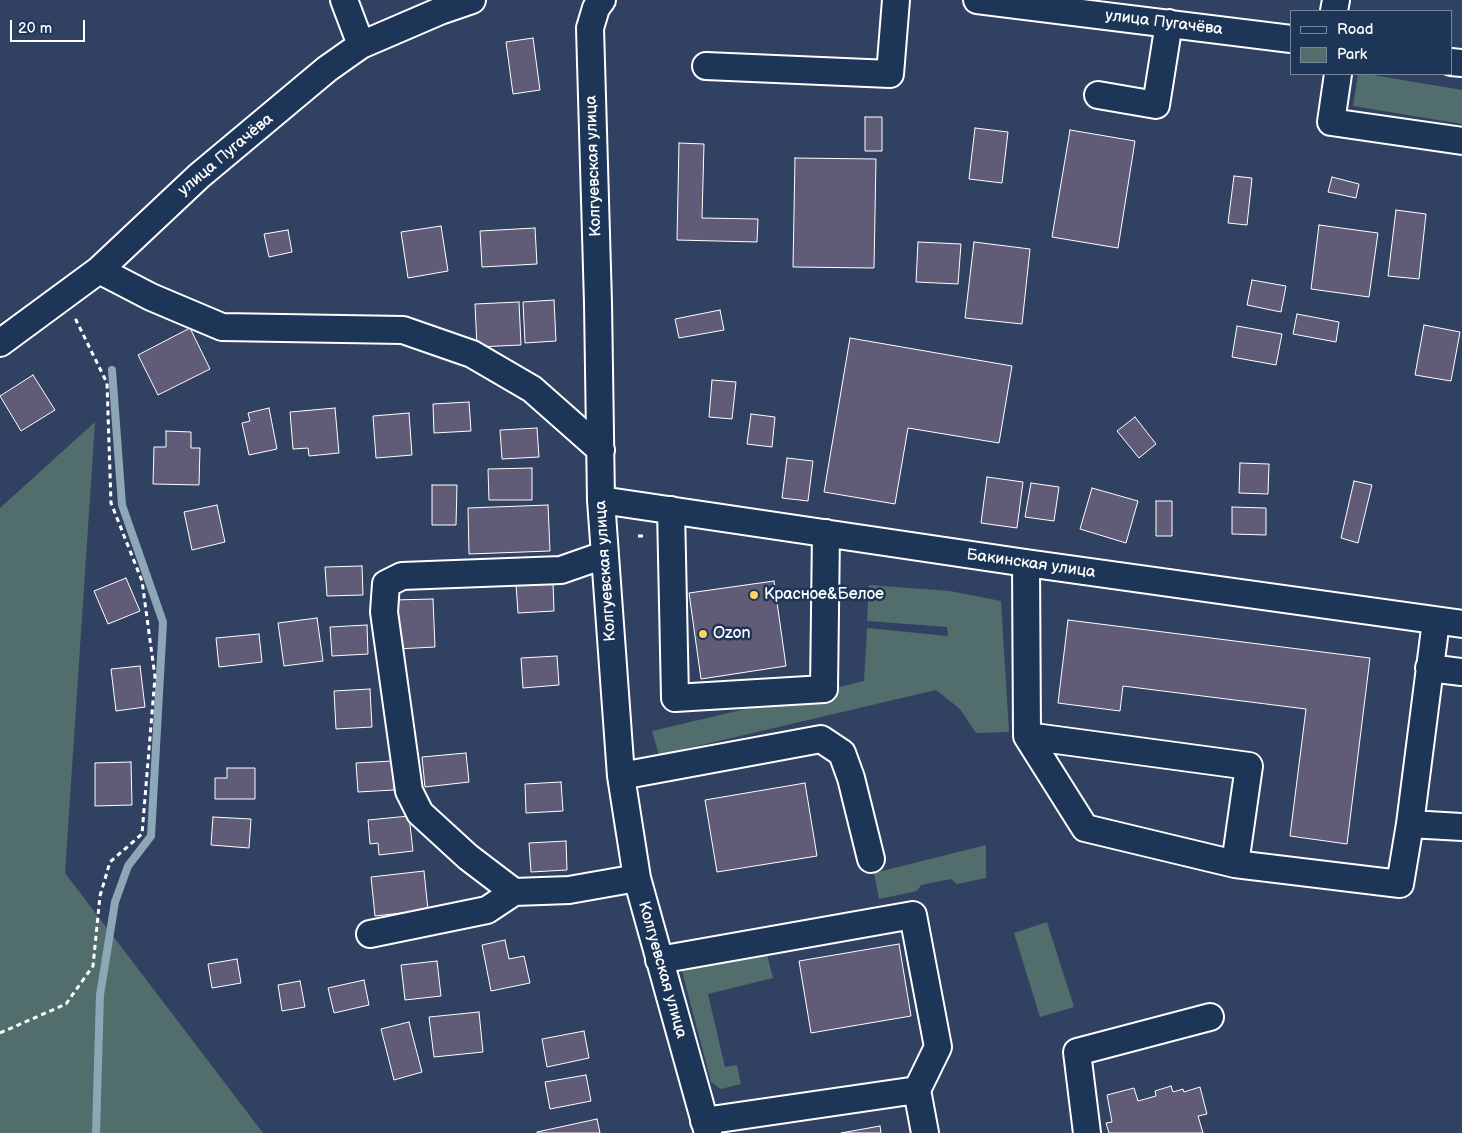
<!DOCTYPE html>
<meta charset="utf-8">
<style>
body{margin:0}
#map{position:relative;width:1462px;height:1133px;overflow:hidden;background:#314161;font-family:"Balsamiq Sans",sans-serif}
canvas{display:block}
.legend{position:absolute;left:1290px;top:10px;width:162px;height:65px;box-sizing:border-box;background:#1d3557;border:1px solid #77869a;margin:0;padding:6px 9px;list-style:none;font-size:15px;color:#fff}
.legend li{display:flex;align-items:center;gap:10px;height:25px}
.legend b{width:25px;border:1px solid #77869a}
.scale{position:absolute;left:10px;top:20px;width:75px;height:22px;box-sizing:border-box;border:2px solid #fff;border-top:0;padding-left:6px;font-size:15px;line-height:18px;white-space:nowrap;color:#fff;-webkit-text-stroke:4px #1d3557;paint-order:stroke}
</style>
<div id="map">
<canvas width="1462" height="1133"></canvas>
<ul class="legend">
<li><b style="height:6px;background:#1d3557"></b>Road</li>
<li><b style="height:14px;background:#516e6c"></b>Park</li>
</ul>
<div class="scale">20 m</div>
</div>
<script>
const context = document.querySelector('canvas').getContext('2d');
context.lineJoin = 'round';
function fill(path, color) {
  context.fillStyle = color;
  context.fill(path, 'evenodd');
}
function shape(rows) {
  const path = new Path2D();
  for (const r of rows) {
    path.moveTo(r[0], r[1]);
    for (let i = 2; i < r.length; i += 2) path.lineTo(r[i], r[i + 1]);
  }
  return path;
}
function strokePath(path, color, width, dash) {
  context.strokeStyle = color;
  context.lineWidth = width;
  context.lineCap = dash ? 'butt' : 'round';
  context.setLineDash(dash || []);
  context.stroke(path);
}
function drawText(font, color, halo, rows, align = 'center') {
  context.font = font + ' "Balsamiq Sans",sans-serif';
  context.lineWidth = 5;
  context.setLineDash([]);
  context.textBaseline = 'middle';
  context.strokeStyle = halo;
  context.fillStyle = color;
  for (const [text, x, y, turn = 0] of rows) {
    context.save();
    context.translate(x, y);
    context.rotate((+turn || 0) * Math.PI / 180);
    context.textAlign = isNaN(turn) ? turn : align;
    if (halo) context.strokeText(text, 0, 0);
    context.fillText(text, 0, 0);
    context.restore();
  }
}
const green = shape([
 [1358,74,1367,74,1462,90,1462,124,1353,106],
 [95,422,65,873,263,1133,0,1133,0,508],
 [869,585,950,591,1001,601,1009,732,976,733,960,709,936,690,659,755,652,731,864,681,867,628,948,636,947,627,867,621],
 [986,845,986,878,957,884,951,879,921,885,917,891,879,899,874,873],
 [1047,922,1074,1007,1040,1017,1014,933],
 [765,946,773,978,708,994,725,1067,737,1065,741,1084,721,1089,711,1082,682,971,694,963]
]);
const stream = shape([
 [96,1133,100,995,115,902,128,866,151,836,163,622,122,505,112,370]
]);
const building = shape([
 [533,38,540,90,513,94,506,42,533,38],
 [865,117,882,117,882,151,865,151,865,117],
 [975,128,1008,132,1002,183,969,179,975,128],
 [1070,130,1135,141,1118,248,1052,237,1070,130],
 [679,143,704,144,702,218,758,219,757,242,677,240,679,143],
 [795,158,876,159,874,268,793,267,795,158],
 [1234,176,1252,178,1247,225,1228,223,1234,176],
 [1332,177,1359,184,1356,198,1328,192,1332,177],
 [1396,210,1426,214,1419,279,1388,276,1396,210],
 [1319,225,1378,233,1369,297,1311,289,1319,225],
 [441,226,448,271,408,278,401,232,441,226],
 [535,228,537,264,482,267,480,231,535,228],
 [288,230,292,252,269,257,264,234,288,230],
 [918,242,961,244,958,284,916,282,918,242],
 [974,242,1030,249,1022,324,965,318,974,242],
 [1252,280,1286,286,1281,312,1247,305,1252,280],
 [554,300,556,341,525,343,523,302,554,300],
 [519,302,521,345,477,347,475,304,519,302],
 [720,310,724,330,679,338,675,319,720,310],
 [1297,314,1339,322,1336,342,1293,334,1297,314],
 [1424,325,1460,332,1451,381,1415,375,1424,325],
 [1237,326,1282,334,1276,365,1232,357,1237,326],
 [190,328,210,369,158,395,138,355,190,328],
 [850,338,1012,366,999,443,908,428,895,504,824,492,850,338],
 [33,375,55,410,21,431,0,396,33,375],
 [712,380,736,382,732,419,709,417,712,380],
 [469,402,471,431,434,433,433,404,469,402],
 [269,408,277,449,249,455,242,423,250,421,248,413,269,408],
 [335,408,339,453,309,456,308,448,293,449,290,412,335,408],
 [409,413,412,455,376,458,373,416,409,413],
 [751,414,775,417,772,447,747,444,751,414],
 [1135,417,1156,444,1139,458,1117,431,1135,417],
 [537,428,539,457,502,459,500,430,537,428],
 [166,431,191,432,191,448,200,448,199,485,153,484,154,447,166,447,166,431],
 [787,458,813,461,808,501,782,498,787,458],
 [1240,463,1269,464,1268,494,1239,493,1240,463],
 [532,468,532,500,489,500,488,469,532,468],
 [987,477,1023,482,1017,528,981,523,987,477],
 [1354,481,1372,485,1358,543,1341,538,1354,481],
 [1031,483,1059,487,1054,521,1025,517,1031,483],
 [432,485,457,485,456,525,432,525,432,485],
 [1092,488,1138,501,1126,543,1080,529,1092,488],
 [1156,501,1172,501,1172,536,1156,536,1156,501],
 [217,505,225,542,192,550,184,512,217,505],
 [548,505,550,551,469,554,468,508,548,505],
 [1232,507,1266,508,1266,535,1232,534,1232,507],
 [362,566,363,595,327,596,325,567,362,566],
 [126,578,140,611,108,624,94,591,126,578],
 [774,581,786,666,701,679,689,593,774,581],
 [553,582,554,611,518,613,516,584,553,582],
 [433,599,435,647,396,649,393,600,433,599],
 [317,618,323,661,284,666,278,623,317,618],
 [1068,620,1370,658,1347,844,1290,836,1306,709,1123,686,1120,711,1058,703,1068,620],
 [367,625,368,654,332,656,330,627,367,625],
 [259,634,262,662,219,667,216,638,259,634],
 [557,656,559,685,523,688,521,658,557,656],
 [140,666,145,707,116,711,111,669,140,666],
 [370,689,372,727,336,729,334,691,370,689],
 [466,753,469,782,425,787,422,757,466,753],
 [393,761,394,790,358,792,356,763,393,761],
 [131,762,132,805,95,806,95,763,131,762],
 [227,768,255,768,255,799,215,799,215,778,227,778,227,768],
 [561,782,563,811,526,813,525,784,561,782],
 [805,783,817,856,717,872,705,800,805,783],
 [409,816,413,851,379,855,378,843,370,844,368,820,409,816],
 [213,817,251,819,249,848,211,845,213,817],
 [566,841,567,870,531,872,529,843,566,841],
 [424,871,428,910,375,916,371,877,424,871],
 [505,940,509,959,524,956,530,983,491,991,482,945,505,940],
 [899,944,911,1016,811,1033,799,961,899,944],
 [237,959,241,983,212,988,208,964,237,959],
 [437,961,441,996,405,1000,401,965,437,961],
 [364,980,369,1005,334,1013,328,988,364,980],
 [300,981,305,1007,282,1011,278,985,300,981],
 [479,1012,483,1052,434,1057,429,1017,479,1012],
 [409,1022,422,1072,394,1080,381,1029,409,1022],
 [584,1031,589,1058,547,1067,542,1039,584,1031],
 [586,1075,591,1101,550,1109,545,1082,586,1075],
 [1171,1086,1173,1092,1183,1089,1184,1092,1200,1087,1207,1114,1198,1116,1203,1133,1109,1133,1106,1123,1112,1122,1107,1095,1134,1088,1138,1101,1156,1096,1155,1091,1171,1086],
 [597,1119,600,1133,537,1133,537,1132,597,1119],
 [880,1126,881,1133,841,1133,880,1126]
]);
const path = shape([
 [638,536,647,536],
 [0,1033,66,1004,93,966,100,896,110,862,142,834,155,677,142,581,111,503,107,383,75,318]
]);
const minor = shape([
 [344,0,361,45],
 [602,0,596,8,590,28,598,303,601,500,621,776,637,878,708,1133],
 [977,0,1291,39],
 [1334,11,1336,0],
 [1451,62,1462,63],
 [706,66,890,74,896,0],
 [1338,74,1331,122,1462,141],
 [1098,95,1156,105,1169,23],
 [99,270,151,297,222,327,403,330,472,354,532,389,601,450],
 [0,343,99,270,199,176,327,69,361,45,440,11,472,0],
 [601,500,1026,563,1462,624],
 [671,510,675,698,824,689,826,533],
 [604,555,561,570,402,576,386,584,384,612,409,791,420,813,468,857,514,892,569,890,637,878],
 [1026,563,1027,736,1085,828,1235,864,1400,884,1410,824,1436,621],
 [1429,668,1462,672],
 [1027,736,1249,766,1235,864],
 [621,776,821,739,842,753,851,778,871,859],
 [1410,824,1462,827],
 [370,934,487,910,514,892],
 [659,960,913,915,938,1047,917,1090,925,1133],
 [704,1121,917,1090],
 [1087,1133,1077,1052,1210,1017]
]);
const markers = [
 [754,595,5,"#ffd166"],
 [703,634,5,"#ffd166"]
];
const streetNames = [
 ["улица Пугачёва",1164,23,7],
 ["улица Пугачёва",226,155,-40],
 ["Колгуевская улица",594,166,-92],
 ["Бакинская улица",1031,564,8],
 ["Колгуевская улица",606,571,-94],
 ["Колгуевская улица",662,970,74]
];
const poiNames = [
 ["Красное&Белое",764,595],
 ["Ozon",713,634]
];
fill(green, '#516e6c');
strokePath(stream, '#8da7b8', 8);
fill(building, '#605c77');
strokePath(building, '#fff', 1);
strokePath(minor, '#fff', 30);
strokePath(path, '#fff', 3, [5, 4]);
strokePath(minor, '#1d3557', 26);
for (const [x, y, r, color] of markers) {
  const dot = new Path2D();
  dot.arc(x, y, r, 0, 2 * Math.PI);
  context.fillStyle = color;
  context.fill(dot);
  strokePath(dot, '#1d3557', 2);
}
drawText('16px', '#fff', '#1d3557', streetNames);
drawText('16px', '#fff', '#1d3557', poiNames, 'left');
</script>
